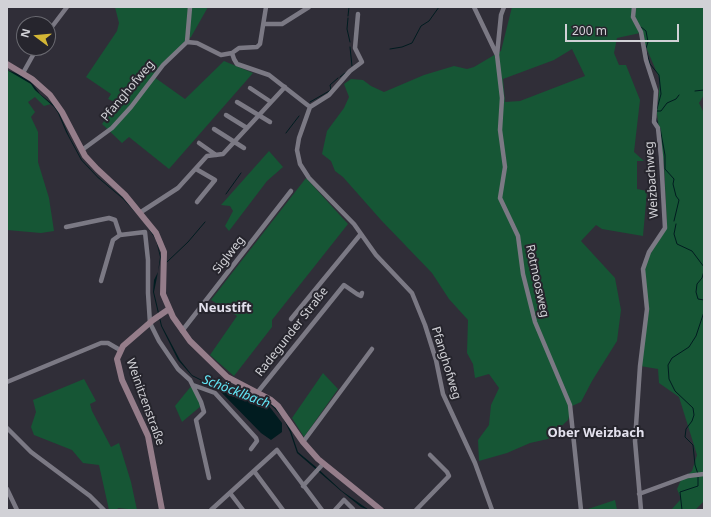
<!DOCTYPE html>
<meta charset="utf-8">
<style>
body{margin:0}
#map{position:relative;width:711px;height:517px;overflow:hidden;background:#302e38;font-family:"Noto Sans",sans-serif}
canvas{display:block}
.frame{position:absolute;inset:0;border:8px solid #d1d1d6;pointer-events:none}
.north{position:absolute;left:16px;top:16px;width:40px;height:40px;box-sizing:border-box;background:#26252d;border:1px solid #6a6a71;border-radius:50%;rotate:286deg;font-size:11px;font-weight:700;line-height:16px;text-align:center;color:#d1d1d6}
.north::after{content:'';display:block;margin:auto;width:14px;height:18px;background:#d3b635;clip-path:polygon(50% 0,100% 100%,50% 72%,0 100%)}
.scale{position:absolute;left:565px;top:24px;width:114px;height:18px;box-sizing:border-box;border:2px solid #d1d1d6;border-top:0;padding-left:5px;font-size:12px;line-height:14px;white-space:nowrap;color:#d1d1d6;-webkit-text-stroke:3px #26252d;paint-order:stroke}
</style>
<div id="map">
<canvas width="711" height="517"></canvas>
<div class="frame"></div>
<div class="north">N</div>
<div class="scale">200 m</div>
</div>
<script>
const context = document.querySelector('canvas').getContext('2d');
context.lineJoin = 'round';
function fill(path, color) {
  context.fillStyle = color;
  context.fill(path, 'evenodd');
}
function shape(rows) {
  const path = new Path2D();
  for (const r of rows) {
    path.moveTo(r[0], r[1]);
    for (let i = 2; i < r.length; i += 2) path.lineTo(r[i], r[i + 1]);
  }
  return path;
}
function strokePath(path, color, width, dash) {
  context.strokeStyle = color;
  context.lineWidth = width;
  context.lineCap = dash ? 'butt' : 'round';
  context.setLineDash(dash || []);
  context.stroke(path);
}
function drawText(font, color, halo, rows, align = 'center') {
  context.font = font + ' "Noto Sans",sans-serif';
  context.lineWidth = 4;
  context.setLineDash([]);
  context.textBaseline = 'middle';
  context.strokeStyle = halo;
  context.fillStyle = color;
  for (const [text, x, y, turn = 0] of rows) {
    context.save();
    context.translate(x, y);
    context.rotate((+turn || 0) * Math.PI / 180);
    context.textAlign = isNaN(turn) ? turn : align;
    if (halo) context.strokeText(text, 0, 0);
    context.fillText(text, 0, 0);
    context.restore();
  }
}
const green = shape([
 [115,7,208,7,191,37,185,41,154,77,185,99,224,61,253,73,169,169,129,137,122,143,102,124,117,103,108,99,111,94,86,77,117,31,119,23],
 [512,7,704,7,704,95,699,103,704,113,704,501,695,510,671,510,681,499,677,489,681,480,692,471,697,455,679,397,659,383,658,369,640,366,646,323,644,265,667,225,664,165,657,114,660,80,640,33,617,38,614,53,619,65,626,65,640,100,634,152,644,161,637,161,637,189,647,191,643,236,602,229,596,225,581,241,615,278,621,310,617,341,592,381,581,402,572,406,568,420,548,439,530,443,507,453,479,461,478,440,489,425,491,405,499,388,489,374,475,378,473,364,467,353,468,320,449,299,432,273,381,220,343,177,335,171,331,161,322,154,327,131,344,108,349,97,344,84,351,79,363,80,371,86,384,92,424,75,454,66,467,69,474,67,501,51],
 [572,49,585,76,520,101,505,102,503,79,554,60],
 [7,70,16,74,31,84,35,90,51,104,44,106,35,97,28,102,35,112,31,117,38,132,38,162,49,198,54,231,41,233,7,230],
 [269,151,283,167,267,181,229,231,225,226,233,211,230,206,221,205],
 [306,178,348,224,272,320,272,327,234,376,210,355,237,316,211,300],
 [323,373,338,389,304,437,292,418],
 [84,379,96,401,90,404,92,411,111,447,119,443,131,482,137,510,118,508,117,510,109,510,99,465,83,463,72,450,34,435,31,427,36,412,33,400],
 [192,385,201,406,182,422,175,406],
 [615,500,617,510,585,510]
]);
const water = shape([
 [7,70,18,74,32,83,40,94,55,106,59,113,69,136,82,160,98,177,123,198,145,222,156,239,161,257,154,292,162,326,180,360,192,375,204,381,233,388,268,402,275,407,280,413,291,431,298,452,316,467,342,491,369,510,361,507,341,491,297,453,290,432,283,418,274,408,267,402,233,389,204,382,192,376,178,360,161,326,153,292,154,280,158,272,160,257,156,240,144,222,123,199,98,178,81,160,66,132,58,113,54,107,35,90,31,84],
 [227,389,269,406,282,423,282,432,271,440,261,433,219,390]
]);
const stream = shape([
 [348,16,349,7],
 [348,18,347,29,350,42],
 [641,27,646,31,648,42,646,48],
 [350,47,352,66],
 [390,49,402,47,412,43,421,26,429,21,439,7],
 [647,53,650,64,659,75,661,94,657,109],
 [340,77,345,73],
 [695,91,704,90],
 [310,102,331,90,330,85,338,78],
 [656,111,661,111,667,103,676,99,679,95],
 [656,118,658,125],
 [660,128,665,155,665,169,674,179,673,184,676,196,679,200,674,221],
 [286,133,299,116],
 [226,194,241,173],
 [676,224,674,234,677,244,692,251,704,267],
 [167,262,188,242,205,222],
 [704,271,702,278,697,284,696,292,698,299,704,300],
 [698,474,695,465,693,445,685,437,686,429,692,421,694,415,693,408,675,391,669,379,668,365,672,358,689,347,696,336,704,312],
 [682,510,680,492,698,486,698,477]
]);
const minor = shape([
 [266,7,260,44,257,47,239,48,232,53,234,59,237,64,269,75,310,107,299,138,297,150,300,164,309,178,354,224,376,255,412,293,425,325,436,360,443,394,475,463,492,510],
 [474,7,497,55],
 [504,7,501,15,497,55,502,98,500,130,505,167,500,198,518,236,523,274,535,322,570,405,581,510],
 [634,7,633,17,641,32,646,60,656,91,654,122,658,128,661,157,665,228,649,252,643,269,647,309,640,366,635,441,641,510],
 [264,24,282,24,309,7],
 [48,32,67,7],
 [187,42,197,43,221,55,232,53],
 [23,73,37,48],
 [250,88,271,102],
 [237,102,270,122],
 [310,107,329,95,350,71,362,62,355,48,358,14],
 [226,115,247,128],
 [214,129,244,148],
 [199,143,216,155],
 [82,150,112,128,131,107,163,65,187,42,190,7],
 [196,169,215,180,197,202],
 [141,212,178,188,207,156,223,154,285,87],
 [66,227,109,218,115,220,120,235,145,232,148,260,148,293,150,323,159,341,178,369,190,380,201,402,204,412,196,420,209,478],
 [101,281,113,240,120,235],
 [291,319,360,235],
 [182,331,291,191],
 [7,382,101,343,108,343,120,350],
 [193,385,215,393,256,438,257,441,251,449],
 [257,393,344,285,357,294,361,296,362,293],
 [7,428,31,452,90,496,104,510],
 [303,442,372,349],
 [254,471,283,510],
 [303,486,323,464],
 [7,489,17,510],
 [230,493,243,510],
 [639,494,688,476,704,474],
 [211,510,277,450,322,510],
 [335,510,344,500,353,509],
 [416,510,449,476,447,472,430,455]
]);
const secondary = shape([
 [7,64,32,79,50,95,62,112,85,156,97,169,125,195,156,233,164,252,163,294,173,317,190,341,227,377,271,400,278,406,303,442,318,459,381,510],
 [162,510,148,436,122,380,117,359,123,346,153,320,169,309]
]);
const streetNames = [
 ["Pfanghofweg",128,91,-50],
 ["Weizbachweg",652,180,-94],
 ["Siglweg",229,255,-52],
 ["Rotmoosweg",537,281,78],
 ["Radegunder Straße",292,332,-52],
 ["Pfanghofweg",446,363,73],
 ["Weinitzenstraße",145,402,70]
];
const neighbourhoodNames = [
 ["Neustift",225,308],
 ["Ober Weizbach",596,433]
];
const waterNames = [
 ["Schöcklbach",236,392,21]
];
fill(green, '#165635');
fill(water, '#011c20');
strokePath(stream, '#011c20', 1);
strokePath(minor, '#7b7984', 4.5);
strokePath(secondary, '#957d8a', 6);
drawText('12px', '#d1d1d6', '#26252d', streetNames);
drawText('bold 13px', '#e3e1ed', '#26252d', neighbourhoodNames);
drawText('italic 13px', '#62e7f7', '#26252d', waterNames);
</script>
